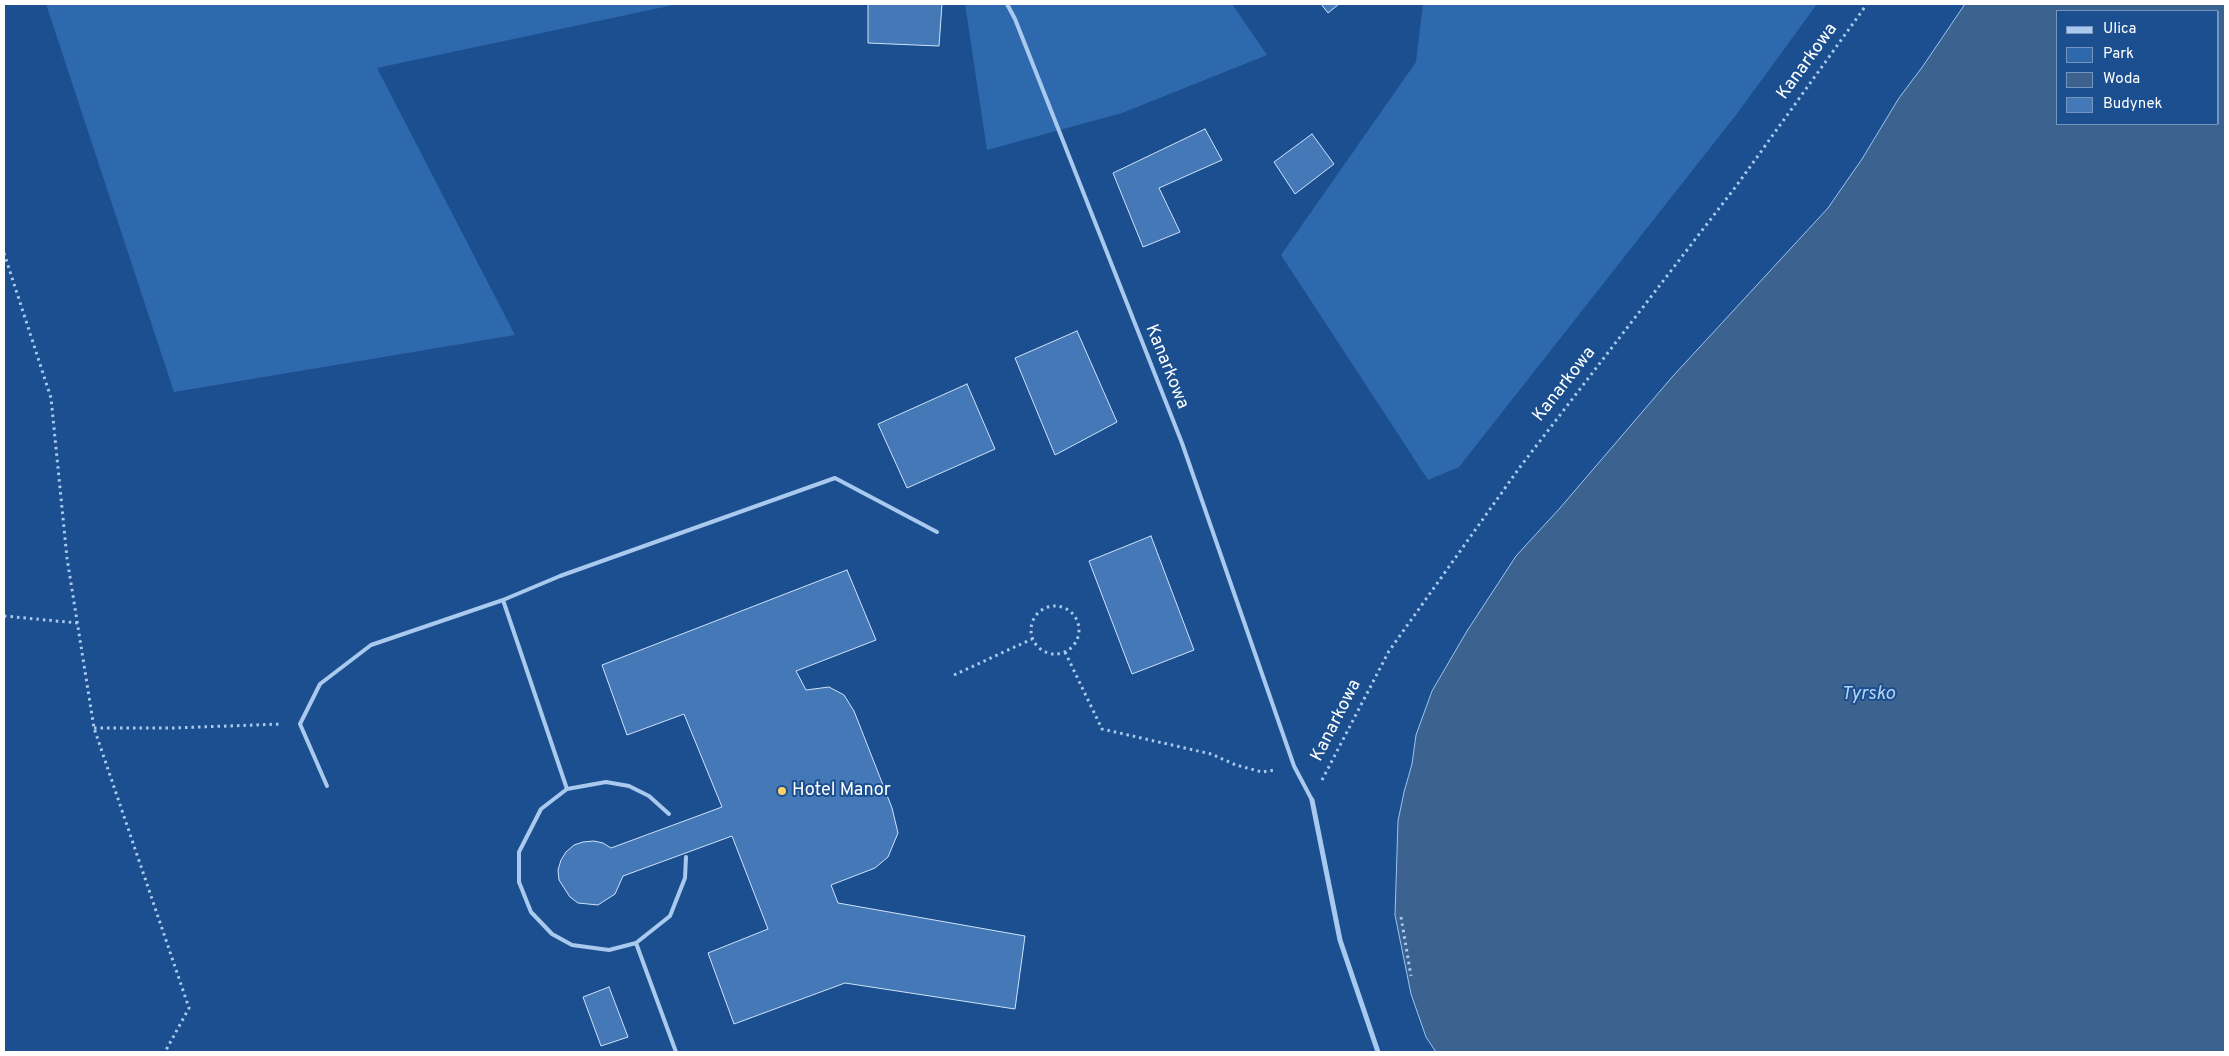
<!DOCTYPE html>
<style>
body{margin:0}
#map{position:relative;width:2229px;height:1056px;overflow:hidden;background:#1b4f8f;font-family:Overpass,sans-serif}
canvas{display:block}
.frame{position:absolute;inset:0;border:5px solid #fff;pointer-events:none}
.legend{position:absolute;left:2056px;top:10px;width:162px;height:115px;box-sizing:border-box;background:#1b4f8f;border:1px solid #7695bc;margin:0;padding:6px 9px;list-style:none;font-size:15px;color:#fff}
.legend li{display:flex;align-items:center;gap:10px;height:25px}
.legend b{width:25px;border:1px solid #7695bc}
</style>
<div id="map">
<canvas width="2229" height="1056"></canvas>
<div class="frame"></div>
<ul class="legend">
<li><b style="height:6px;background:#a9c9ee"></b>Ulica</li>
<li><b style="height:14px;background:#2e69ad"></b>Park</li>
<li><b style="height:14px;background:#3c6290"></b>Woda</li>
<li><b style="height:14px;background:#4478b7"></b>Budynek</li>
</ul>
</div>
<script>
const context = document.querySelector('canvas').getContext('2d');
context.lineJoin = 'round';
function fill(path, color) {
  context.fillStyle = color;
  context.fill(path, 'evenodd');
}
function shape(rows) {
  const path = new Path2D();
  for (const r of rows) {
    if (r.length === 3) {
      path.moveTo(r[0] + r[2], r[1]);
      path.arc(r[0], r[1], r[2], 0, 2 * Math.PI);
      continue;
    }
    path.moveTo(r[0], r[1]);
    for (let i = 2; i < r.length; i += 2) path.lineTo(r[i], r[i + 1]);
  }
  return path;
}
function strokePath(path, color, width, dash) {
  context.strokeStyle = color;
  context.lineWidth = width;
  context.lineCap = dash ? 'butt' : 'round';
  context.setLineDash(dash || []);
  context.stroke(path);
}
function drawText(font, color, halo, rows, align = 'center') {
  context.font = font + ' Overpass,sans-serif';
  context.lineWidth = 4;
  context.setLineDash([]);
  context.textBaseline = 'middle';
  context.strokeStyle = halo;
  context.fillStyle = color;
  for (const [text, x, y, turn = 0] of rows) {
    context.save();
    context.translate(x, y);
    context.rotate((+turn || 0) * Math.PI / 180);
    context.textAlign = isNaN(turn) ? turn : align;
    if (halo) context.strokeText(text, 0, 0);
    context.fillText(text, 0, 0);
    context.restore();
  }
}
const green = shape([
 [46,4,678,4,377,68,515,335,174,392],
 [965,4,1232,4,1267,55,1122,113,987,150],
 [1423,4,1817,4,1736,115,1459,467,1428,480,1281,255,1416,62]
]);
const water = shape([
 [1965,4,2225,4,2225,1052,1436,1052,1426,1037,1411,994,1395,915,1398,821,1404,792,1412,764,1416,735,1432,691,1467,631,1516,556,1560,508,1673,376,1828,208,1862,159,1899,98,1923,66,1965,4],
 [2058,11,2218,11,2218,124,2058,124,2058,11]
]);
const building = shape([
 [868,4,942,4,939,46,868,43,868,4],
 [1321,4,1339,4,1328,13,1321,4],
 [1205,129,1222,160,1159,188,1180,232,1143,247,1113,173,1205,129],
 [1312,134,1334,164,1295,194,1274,162,1312,134],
 [1077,331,1117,422,1055,455,1015,358,1077,331],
 [967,384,995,449,907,488,878,424,967,384],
 [1151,536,1194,650,1132,674,1089,561,1151,536],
 [847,570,876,640,796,671,806,690,829,687,844,695,854,711,892,808,898,833,888,857,875,868,831,885,838,903,1025,936,1015,1009,845,983,734,1024,708,953,768,929,732,836,623,876,615,894,598,905,578,903,570,897,559,880,558,870,561,860,566,852,574,845,583,842,594,841,603,843,611,848,722,807,684,714,627,735,602,665,847,570],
 [609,987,628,1037,601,1046,583,997,609,987]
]);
const path = shape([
 [4,253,51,398,67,558,94,728,189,1008,165,1052],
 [1055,630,24],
 [4,616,78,623],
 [1065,652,1102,729,1211,754,1236,765,1262,772,1275,770],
 [954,675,1032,639],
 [94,728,173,728,282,724],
 [1322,780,1389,651,1520,467,1737,185,1867,4],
 [1401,917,1411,976]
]);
const lane = shape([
 [1007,4,1015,19,1182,443,1294,766,1312,800],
 [327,786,300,724,320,684,371,645,503,600],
 [567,789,503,600,560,576,835,478,937,532],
 [669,814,649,796,629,786,606,782,567,789,541,809,519,852,519,882,531,912,552,934,572,945,609,950,636,943,670,916,685,878,686,857],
 [636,943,676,1052]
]);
const street = shape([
 [1312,800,1340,940,1378,1052]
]);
const markers = [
 [782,791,5,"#ffd166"]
];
const streetNames = [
 ["Kanarkowa",1808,62,-54],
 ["Kanarkowa",1166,367,68],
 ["Kanarkowa",1565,385,-52],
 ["Kanarkowa",1337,721,-63]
];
const poiNames = [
 ["Hotel Manor",792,791]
];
const waterNames = [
 ["Tyrsko",1868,695]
];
fill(green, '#2e69ad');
fill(water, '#3c6290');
strokePath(water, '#9cc4f0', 1);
fill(building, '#4478b7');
strokePath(building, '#cfe3fa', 1);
strokePath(path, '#a9c9ee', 3, [2.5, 4]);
strokePath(lane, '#a9c9ee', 4);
strokePath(street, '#a9c9ee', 5);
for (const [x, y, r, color] of markers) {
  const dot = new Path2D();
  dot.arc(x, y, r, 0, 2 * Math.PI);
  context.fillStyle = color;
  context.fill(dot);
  strokePath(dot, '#1b4f8f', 2);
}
drawText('18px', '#fff', '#1b4f8f', streetNames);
drawText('18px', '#fff', '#1b4f8f', poiNames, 'left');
drawText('italic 19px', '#b5d3f5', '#1b4f8f', waterNames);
</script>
